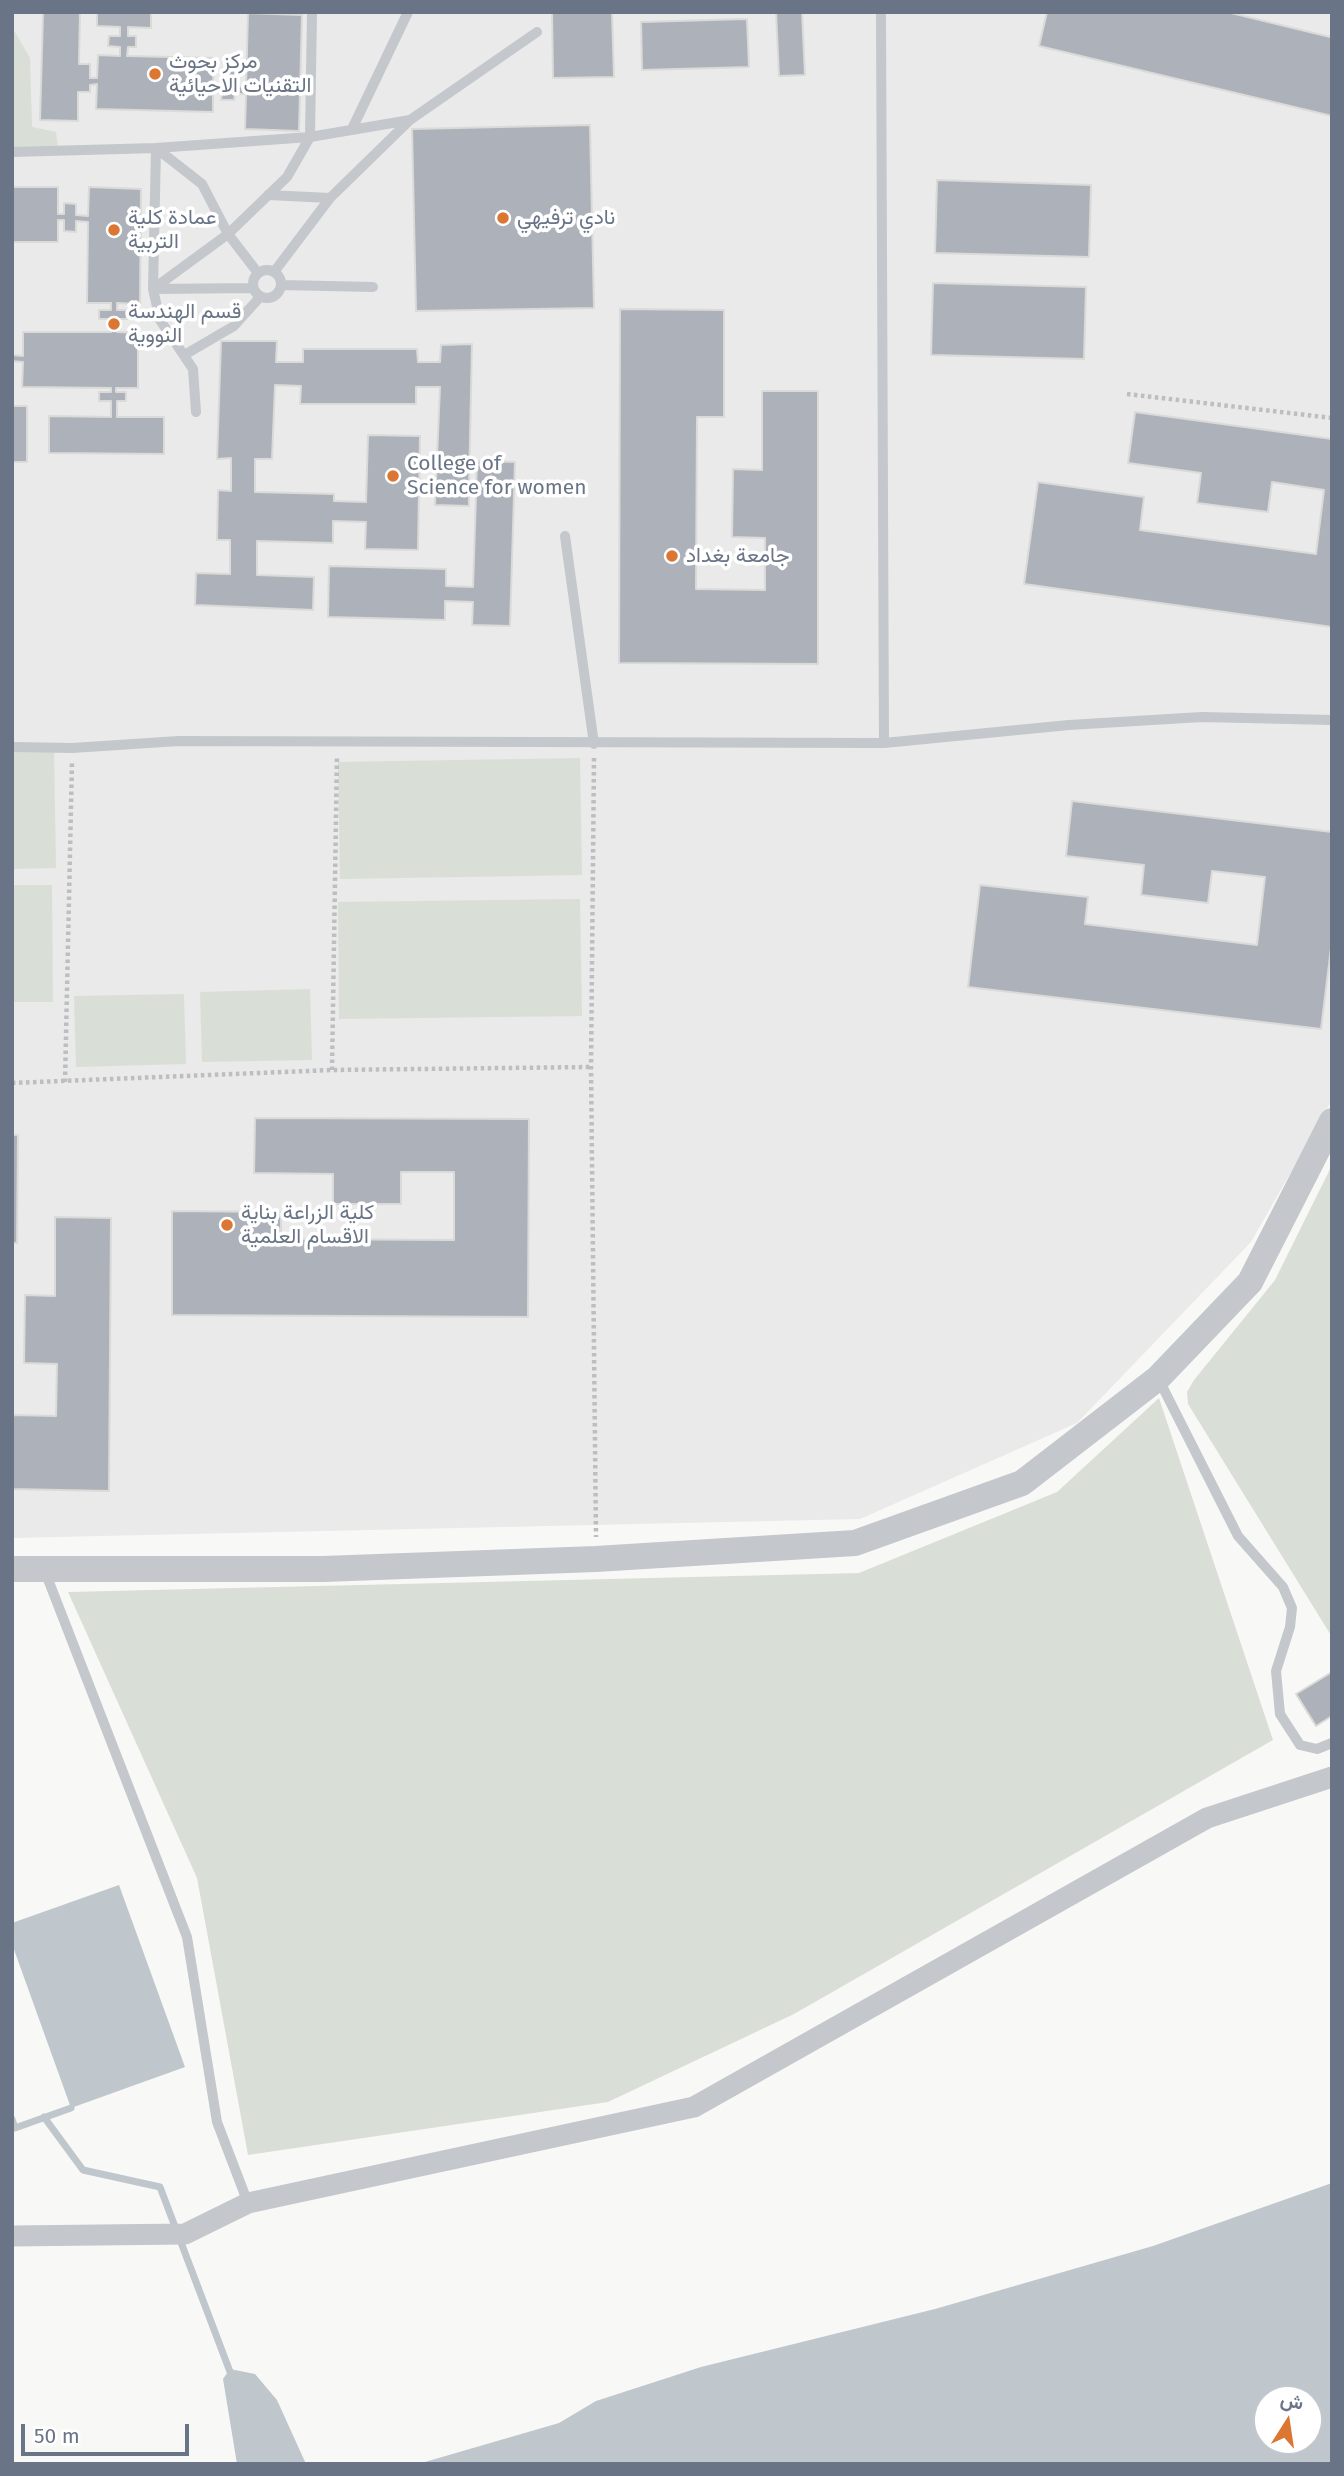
<!DOCTYPE html>
<meta charset="utf-8">
<style>
body{margin:0}
#map{position:relative;width:1344px;height:2476px;overflow:hidden;background:#f8f9f6;font-family:"Fira Sans",Vazirmatn,sans-serif}
canvas{display:block}
.frame{position:absolute;inset:0;border:14px solid #697486;pointer-events:none}
.north{position:absolute;left:1253px;top:2385px;width:70px;height:70px;box-sizing:border-box;background:#fff;border:2px solid #c3c7cf;border-radius:50%;rotate:12deg;font-size:19px;font-weight:700;line-height:28px;text-align:center;color:#697486}
.north::after{content:'';display:block;margin:auto;width:24px;height:32px;background:#dc7633;clip-path:polygon(50% 0,100% 100%,50% 72%,0 100%)}
.scale{position:absolute;left:21px;top:2424px;width:168px;height:32px;box-sizing:border-box;border:4px solid #697486;border-top:0;padding-left:9px;font-size:21px;line-height:24px;white-space:nowrap;color:#697486;-webkit-text-stroke:5px #fff;paint-order:stroke}
</style>
<div id="map">
<canvas width="1344" height="2476"></canvas>
<div class="frame"></div>
<div class="north">ش</div>
<div class="scale">50 m</div>
</div>
<script>
const context = document.querySelector('canvas').getContext('2d');
context.lineJoin = 'round';
function fill(path, color) {
  context.fillStyle = color;
  context.fill(path, 'evenodd');
}
function shape(rows) {
  const path = new Path2D();
  for (const r of rows) {
    if (r.length === 3) {
      path.moveTo(r[0] + r[2], r[1]);
      path.arc(r[0], r[1], r[2], 0, 2 * Math.PI);
      continue;
    }
    path.moveTo(r[0], r[1]);
    for (let i = 2; i < r.length; i += 2) path.lineTo(r[i], r[i + 1]);
  }
  return path;
}
function strokePath(path, color, width, dash) {
  context.strokeStyle = color;
  context.lineWidth = width;
  context.lineCap = dash ? 'butt' : 'round';
  context.setLineDash(dash || []);
  context.stroke(path);
}
function drawText(font, color, halo, rows, align = 'center') {
  context.font = font + ' "Fira Sans",Vazirmatn,sans-serif';
  context.lineWidth = 7;
  context.setLineDash([]);
  context.textBaseline = 'middle';
  context.strokeStyle = halo;
  context.fillStyle = color;
  for (const [text, x, y, turn = 0] of rows) {
    context.save();
    context.translate(x, y);
    context.rotate((+turn || 0) * Math.PI / 180);
    context.textAlign = isNaN(turn) ? turn : align;
    if (halo) context.strokeText(text, 0, 0);
    context.fillText(text, 0, 0);
    context.restore();
  }
}
const built = shape([
 [12,12,1332,12,1332,1100,1251,1242,1077,1423,860,1519,12,1538]
]);
const green = shape([
 [12,27,30,58,32,127,56,132,58,147,12,149],
 [54,751,56,868,12,869,12,752],
 [580,758,582,875,340,879,338,762],
 [12,885,52,885,53,1002,12,1002],
 [580,899,582,1016,339,1019,338,902],
 [310,989,312,1060,202,1062,200,992],
 [184,994,186,1064,76,1067,74,996],
 [1332,1165,1332,1637,1188,1404,1187,1392,1194,1380,1275,1280],
 [1159,1398,1273,1740,794,2014,608,2102,248,2155,197,1878,68,1592,859,1573,1057,1492]
]);
const water = shape([
 [119,1885,185,2067,71,2108,12,1944,12,1923],
 [1332,2183,1332,2464,418,2464,559,2423,596,2401,701,2367,935,2309,1153,2246],
 [1267,2399,1309,2399,1309,2441,1267,2441],
 [230,2369,255,2374,277,2400,306,2464,237,2464,223,2379]
]);
const stream = shape([
 [44,2117,83,2170,160,2187,232,2377],
 [12,2119,15,2128,71,2108]
]);
const building = shape([
 [43,12,80,12,79,64,90,64,90,78,97,78,98,55,120,56,120,47,108,46,109,36,120,36,120,27,97,26,97,12,151,12,151,28,128,27,128,36,136,36,136,47,128,47,127,56,214,58,213,85,222,85,223,69,235,70,235,86,246,87,248,13,302,15,299,131,245,129,246,94,235,94,234,100,221,100,222,93,213,92,213,112,96,109,97,84,90,85,90,92,78,92,78,121,40,120,43,12],
 [552,12,612,12,614,77,553,78,552,12],
 [776,12,802,12,805,75,779,76,776,12],
 [1047,12,1227,12,1330,37,1332,32,1332,116,1039,46,1047,12],
 [747,19,749,67,642,70,641,22,747,19],
 [590,125,594,308,416,311,412,129,590,125],
 [937,180,1091,185,1089,257,935,253,937,180],
 [12,187,58,187,58,214,64,214,64,203,76,204,76,215,88,216,89,187,141,189,140,304,117,303,117,310,126,310,127,319,117,319,117,332,138,333,138,388,116,388,116,392,126,392,126,401,117,401,117,417,164,417,164,454,49,453,49,416,111,417,111,401,99,401,99,392,111,392,111,388,22,387,23,362,12,361,12,355,23,356,23,332,111,332,111,319,99,319,99,310,111,310,111,303,87,303,88,222,76,221,76,232,64,231,64,220,58,220,58,242,12,242,12,187],
 [933,283,1086,287,1084,359,931,355,933,283],
 [620,309,724,310,724,417,697,417,696,589,765,590,765,538,732,537,733,469,762,470,762,391,818,391,818,664,619,663,620,309],
 [221,341,277,341,276,362,303,362,303,349,417,349,418,362,440,362,441,345,472,344,469,489,476,489,477,461,515,462,510,626,472,625,473,602,445,601,445,620,328,617,329,566,446,569,446,586,473,587,476,496,469,496,469,506,435,505,440,387,416,387,416,404,300,404,301,386,275,385,272,459,255,459,255,492,334,494,334,501,366,502,368,435,420,436,418,550,365,549,366,522,333,521,333,543,257,541,257,575,314,577,313,610,195,605,196,573,230,574,230,540,217,540,218,490,231,491,231,458,217,459,221,341],
 [12,406,27,406,27,462,12,462,12,406],
 [1135,412,1332,439,1332,627,1024,584,1038,482,1144,497,1140,530,1316,554,1324,490,1272,482,1268,512,1197,503,1201,473,1128,463,1135,412],
 [1072,801,1332,832,1332,940,1321,1029,968,987,980,885,1088,897,1085,924,1257,945,1265,877,1212,871,1208,903,1141,895,1144,865,1066,856,1072,801],
 [255,1118,529,1119,528,1317,172,1315,172,1211,281,1212,281,1239,454,1240,454,1172,401,1172,401,1204,333,1204,333,1174,254,1173,255,1118],
 [12,1135,18,1135,17,1243,12,1243,12,1135],
 [55,1217,111,1218,109,1491,12,1489,12,1415,56,1416,57,1364,24,1363,25,1295,55,1296,55,1217],
 [1332,1672,1332,1716,1316,1726,1296,1694,1332,1672]
]);
const path = shape([
 [1127,394,1332,418],
 [594,758,591,1067,596,1537],
 [332,1070,337,755],
 [65,1082,72,761],
 [12,1083,332,1070,591,1067]
]);
const service = shape([
 [881,12,884,743],
 [352,129,408,12],
 [156,148,153,289,160,320,193,369,196,412],
 [156,148,202,184,228,234,258,273],
 [12,152,156,148,310,137,410,120,537,32],
 [268,195,330,198],
 [267,284,14],
 [274,272,330,198,410,120],
 [281,285,373,287],
 [153,289,228,234,287,177,310,137,312,12],
 [153,289,253,288],
 [186,354,234,326,260,297],
 [565,536,594,744],
 [12,747,72,748,179,741,884,743,1069,725,1202,717,1332,720],
 [1158,1378,1238,1536,1283,1587,1292,1608,1290,1627,1276,1671,1280,1714,1300,1745,1317,1749,1332,1743],
 [44,1569,187,1937,217,2122,248,2203]
]);
const minor = shape([
 [12,2236,185,2234,248,2203,694,2107,1207,1818,1332,1777]
]);
const tertiary = shape([
 [12,1569,323,1569,596,1559,855,1543,1022,1483,1158,1378,1250,1282,1332,1121]
]);
const markers = [
 [155,74,7,"#dc7633"],
 [503,218,7,"#dc7633"],
 [114,230,7,"#dc7633"],
 [114,324,7,"#dc7633"],
 [393,476,7,"#dc7633"],
 [672,556,7,"#dc7633"],
 [227,1225,7,"#dc7633"]
];
const poiNames = [
 ["مركز بحوث",169,62],
 ["التقنيات الاحيائية",169,86],
 ["عمادة كلية",128,218],
 ["التربية",128,242],
 ["نادي ترفيهي",517,218],
 ["قسم الهندسة",128,312],
 ["النووية",128,336],
 ["College of",407,464],
 ["Science for women",407,488],
 ["جامعة بغداد",686,556],
 ["كلية الزراعة بناية",241,1213],
 ["الاقسام العلمية",241,1237]
];
fill(built, '#e9eae9');
fill(green, '#d9dfd7');
fill(water, '#bfc6cc');
strokePath(stream, '#bfc6cc', 7);
fill(building, '#adb2ba');
strokePath(building, '#dadad8', 2);
strokePath(path, '#bcbec1', 4.5, [3.5, 3.5]);
strokePath(service, '#c4c7cb', 10);
strokePath(minor, '#c4c7cb', 21);
strokePath(tertiary, '#c4c7cb', 26);
for (const [x, y, r, color] of markers) {
  const dot = new Path2D();
  dot.arc(x, y, r, 0, 2 * Math.PI);
  context.fillStyle = color;
  context.fill(dot);
  strokePath(dot, '#fff', 2.5);
}
drawText('21px', '#697486', '#fff', poiNames, 'left');
</script>
